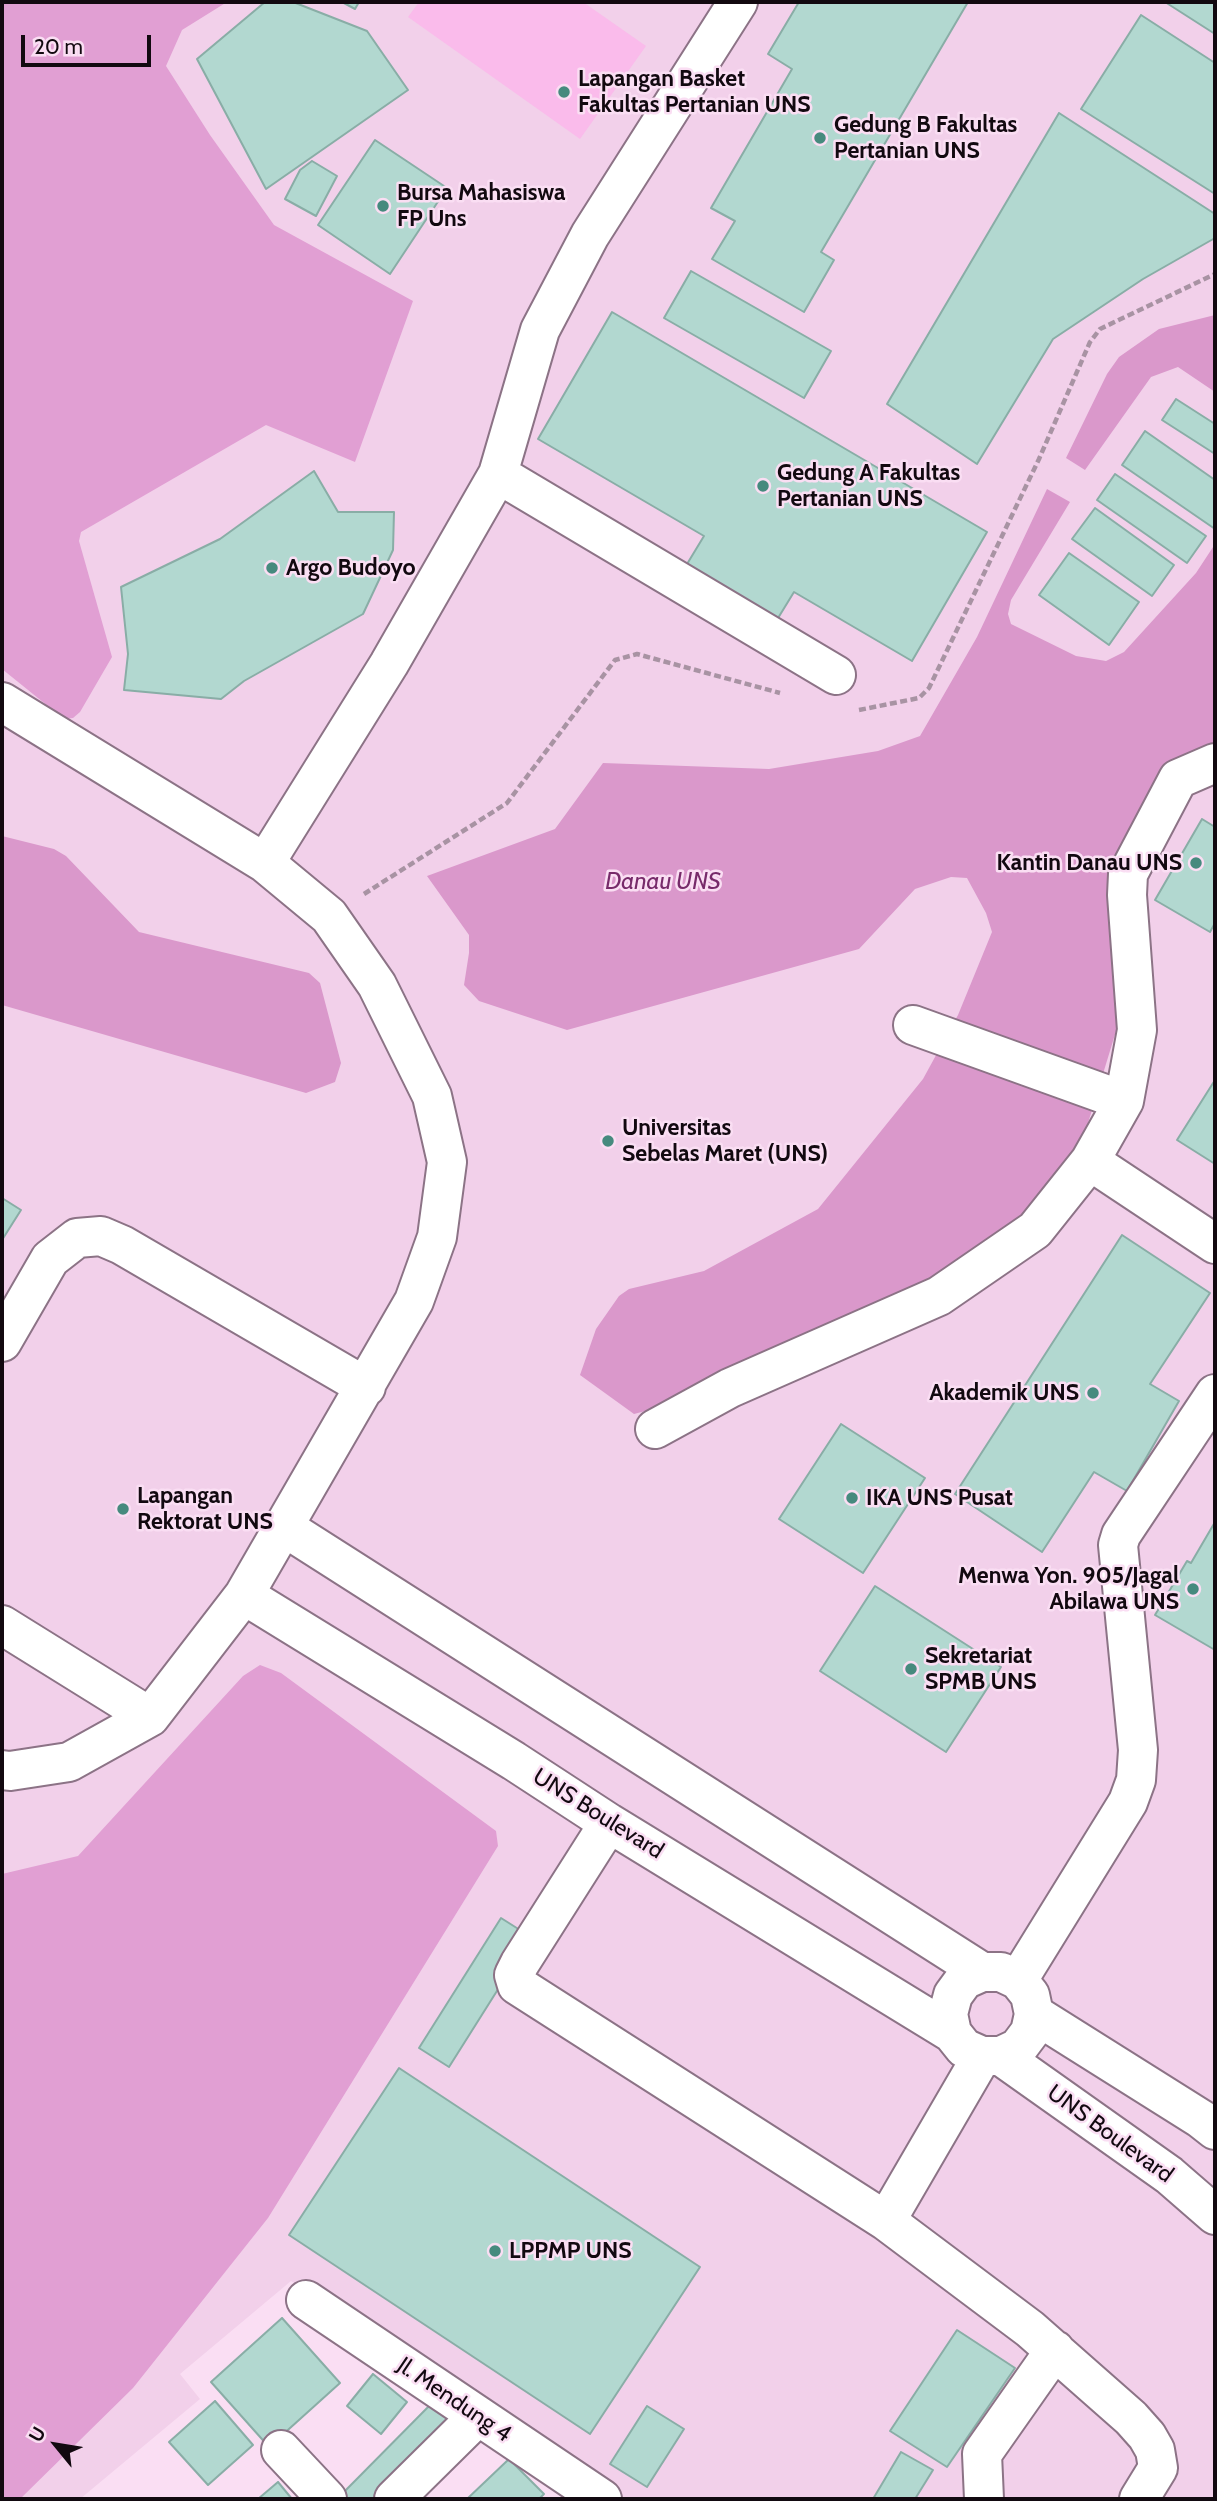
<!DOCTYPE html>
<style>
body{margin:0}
#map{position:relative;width:1217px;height:2501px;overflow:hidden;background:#fadef3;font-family:Cabin,sans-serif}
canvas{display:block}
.frame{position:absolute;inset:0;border:4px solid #120910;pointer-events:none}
.north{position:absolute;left:21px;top:2410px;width:70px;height:70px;-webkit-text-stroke:5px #fadef3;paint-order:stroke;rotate:300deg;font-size:19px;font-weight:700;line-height:28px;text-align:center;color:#120910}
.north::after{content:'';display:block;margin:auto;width:24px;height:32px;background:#120910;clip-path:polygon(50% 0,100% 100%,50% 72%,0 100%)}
.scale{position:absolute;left:21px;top:35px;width:130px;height:32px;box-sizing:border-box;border:4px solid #120910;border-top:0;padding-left:9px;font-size:21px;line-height:24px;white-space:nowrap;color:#120910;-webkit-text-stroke:5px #fadef3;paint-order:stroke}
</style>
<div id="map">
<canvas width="1217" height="2501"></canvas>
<div class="frame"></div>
<div class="north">U</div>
<div class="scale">20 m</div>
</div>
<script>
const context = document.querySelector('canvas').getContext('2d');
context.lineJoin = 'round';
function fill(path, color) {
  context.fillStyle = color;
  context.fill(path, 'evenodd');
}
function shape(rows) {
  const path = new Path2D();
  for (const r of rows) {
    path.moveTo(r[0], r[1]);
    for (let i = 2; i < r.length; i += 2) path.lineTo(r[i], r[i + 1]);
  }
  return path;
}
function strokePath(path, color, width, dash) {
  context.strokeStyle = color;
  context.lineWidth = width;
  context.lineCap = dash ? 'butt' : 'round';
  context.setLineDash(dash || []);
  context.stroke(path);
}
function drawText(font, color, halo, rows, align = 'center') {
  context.font = font + ' Cabin,sans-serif';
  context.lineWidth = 5;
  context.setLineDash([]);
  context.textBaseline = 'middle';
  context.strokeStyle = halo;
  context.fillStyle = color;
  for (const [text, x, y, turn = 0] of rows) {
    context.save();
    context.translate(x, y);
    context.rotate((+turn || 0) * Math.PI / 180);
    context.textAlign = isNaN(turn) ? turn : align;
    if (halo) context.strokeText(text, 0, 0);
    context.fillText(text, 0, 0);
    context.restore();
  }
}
const built = shape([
 [2,2,1215,2,1215,2499,614,2499,291,2281,180,2374,200,2399,80,2499,2,2499]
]);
const green = shape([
 [419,2,583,2,646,46,580,139,408,17]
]);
const forest = shape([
 [2,2,227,2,182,30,166,66,210,135,274,225,413,301,355,462,266,425,81,532,79,541,112,657,80,712,73,718,64,719,2,669],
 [260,1665,281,1673,496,1831,498,1846,268,2218,133,2388,20,2499,2,2499,2,1874,78,1856,243,1676]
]);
const water = shape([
 [1215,315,1215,392,1178,367,1151,377,1085,470,1066,458,1107,374,1119,357,1159,329],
 [1047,489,1070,502,1011,600,1008,614,1011,624,1076,656,1106,661,1124,652,1196,573,1215,544,1215,749,1166,771,1120,1018,1081,1146,1056,1189,984,1250,892,1299,653,1409,634,1414,580,1375,596,1329,619,1296,629,1289,704,1271,818,1209,923,1079,958,1015,992,932,986,913,967,878,951,877,915,889,859,949,567,1030,479,1001,464,985,469,953,469,935,427,876,555,829,603,763,769,769,878,751,920,736,977,637],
 [2,836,54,849,66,856,139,932,309,973,320,983,341,1063,335,1082,306,1093,2,1005]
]);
const building = shape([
 [265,2,293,2,367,31,408,90,266,189,197,59,265,2],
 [342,2,359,2,355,9,342,2],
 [799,2,968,2,821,252,834,260,804,312,712,259,735,221,711,208,792,69,768,54,799,2],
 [1165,2,1215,2,1215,34,1165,2],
 [1141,15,1215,63,1215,194,1081,109,1141,15],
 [1059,113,1215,214,1215,238,1143,279,1053,339,977,464,887,404,1059,113],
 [375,140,447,188,390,274,318,225,375,140],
 [312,161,337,176,316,216,285,199,300,170,312,161],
 [691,271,831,351,804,398,664,318,691,271],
 [612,312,987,532,912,661,794,592,775,623,684,569,704,536,538,439,612,312],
 [1176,399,1215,424,1215,454,1162,420,1176,399],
 [1145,431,1215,480,1215,529,1122,465,1145,431],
 [314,471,338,512,394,512,393,550,363,614,244,681,221,699,124,690,128,654,121,587,220,539,314,471],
 [1115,474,1206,536,1187,563,1097,500,1115,474],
 [1095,508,1174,565,1152,596,1072,539,1095,508],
 [1069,553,1139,602,1109,645,1039,595,1069,553],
 [1202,819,1215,827,1215,923,1210,932,1155,900,1202,819],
 [1215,1080,1215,1164,1177,1140,1215,1080],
 [2,1198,21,1210,2,1240,2,1198],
 [1122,1235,1210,1293,1150,1384,1179,1401,1127,1491,1094,1472,1042,1552,955,1494,1122,1235],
 [841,1424,925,1478,863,1573,779,1519,841,1424],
 [1215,1522,1215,1650,1155,1615,1187,1561,1191,1563,1215,1522],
 [875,1586,1001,1667,946,1752,820,1671,875,1586],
 [501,1918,531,1937,449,2067,419,2048,501,1918],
 [399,2068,700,2267,590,2434,289,2235,399,2068],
 [282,2318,340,2383,269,2447,211,2382,282,2318],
 [957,2330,1015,2368,947,2467,890,2431,957,2330],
 [373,2374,407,2402,381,2434,347,2406,373,2374],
 [215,2401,253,2445,208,2485,169,2442,215,2401],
 [434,2401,456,2422,381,2499,342,2499,340,2496,434,2401],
 [647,2406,684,2429,647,2487,610,2464,647,2406],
 [901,2452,933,2470,915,2499,873,2499,901,2452],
 [509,2459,544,2494,539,2499,467,2499,509,2459],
 [278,2482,292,2499,258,2499,278,2482]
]);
const path = shape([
 [859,710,919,698,929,688,1039,459,1090,342,1100,329,1215,274],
 [364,894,507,803,615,660,637,654,780,693]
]);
const minor = shape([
 [498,474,836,675],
 [2,702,265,863,329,916,377,985,432,1096,447,1162,437,1237,414,1301,244,1595,150,1717,69,1762,10,1771,2,1770],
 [265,863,389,664,498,474,540,330,590,235,738,2],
 [913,1025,1124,1101],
 [1090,1161,1215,1244],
 [2,1342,50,1259,77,1238,101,1236,122,1245,366,1387],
 [655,1429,730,1388,939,1296,1035,1230,1090,1161,1124,1101,1137,1030,1127,895,1128,874,1178,779,1215,763],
 [284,1527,982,1972],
 [244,1595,514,1761,609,1823,952,2033,964,2048,982,2056,1001,2056,1018,2048,1030,2032,1034,2014,1030,1995,1018,1980,1001,1972,982,1972,964,1980,953,1995,948,2014,952,2033],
 [2,1625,150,1717],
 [609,1823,520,1963,514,1975,517,1985,886,2221,1030,2329,1131,2418,1147,2436,1155,2450,1158,2468,1139,2499],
 [1018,1980,1128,1802,1136,1780,1138,1750,1118,1545,1121,1535,1215,1394],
 [1034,2014,1201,2119,1215,2130],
 [1001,2056,1169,2175,1215,2215],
 [886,2221,982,2056],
 [306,2300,602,2499],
 [281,2450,327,2499],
 [394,2499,478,2416],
 [984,2499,982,2454,1055,2350]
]);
const markers = [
 [564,92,7,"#468a7e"],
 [820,138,7,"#468a7e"],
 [383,206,7,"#468a7e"],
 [763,486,7,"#468a7e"],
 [272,568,7,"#468a7e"],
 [1196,863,7,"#468a7e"],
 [608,1141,7,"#468a7e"],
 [1093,1393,7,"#468a7e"],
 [852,1498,7,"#468a7e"],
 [123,1509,7,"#468a7e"],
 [1193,1589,7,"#468a7e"],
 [911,1669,7,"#468a7e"],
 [495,2251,7,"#468a7e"]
];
const poiNames = [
 ["Lapangan Basket",578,79],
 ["Fakultas Pertanian UNS",578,105],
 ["Gedung B Fakultas",834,125],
 ["Pertanian UNS",834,151],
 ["Bursa Mahasiswa",397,193],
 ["FP Uns",397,219],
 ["Gedung A Fakultas",777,473],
 ["Pertanian UNS",777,499],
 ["Argo Budoyo",286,568],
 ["Kantin Danau UNS",1182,863,"right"],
 ["Universitas",622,1128],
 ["Sebelas Maret (UNS)",622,1154],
 ["Akademik UNS",1079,1393,"right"],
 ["Lapangan",137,1496],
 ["Rektorat UNS",137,1522],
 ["IKA UNS Pusat",866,1498],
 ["Menwa Yon. 905/Jagal",1179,1576,"right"],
 ["Abilawa UNS",1179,1602,"right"],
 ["Sekretariat",925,1656],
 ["SPMB UNS",925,1682],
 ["LPPMP UNS",509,2251]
];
const streetNames = [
 ["UNS Boulevard",598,1814,32],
 ["UNS Boulevard",1110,2134,36],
 ["Jl. Mendung 4",454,2400,34]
];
const waterNames = [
 ["Danau UNS",663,882]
];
fill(built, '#f2d0ea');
fill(green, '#fabbeb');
fill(forest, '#e19fd3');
fill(water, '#da98cb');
fill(building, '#b2d8d0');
strokePath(building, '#89ada6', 2);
strokePath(minor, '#8c7386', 42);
strokePath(path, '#a893a3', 4.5, [7, 3.5]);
strokePath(minor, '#fff', 38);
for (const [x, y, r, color] of markers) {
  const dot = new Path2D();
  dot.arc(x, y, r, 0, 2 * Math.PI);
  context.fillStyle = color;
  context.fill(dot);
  strokePath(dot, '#fadef3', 2.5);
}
drawText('bold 23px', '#120910', '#fadef3', poiNames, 'left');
drawText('23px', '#120910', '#fadef3', streetNames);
drawText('italic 24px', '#772a6a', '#fadef3', waterNames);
</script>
